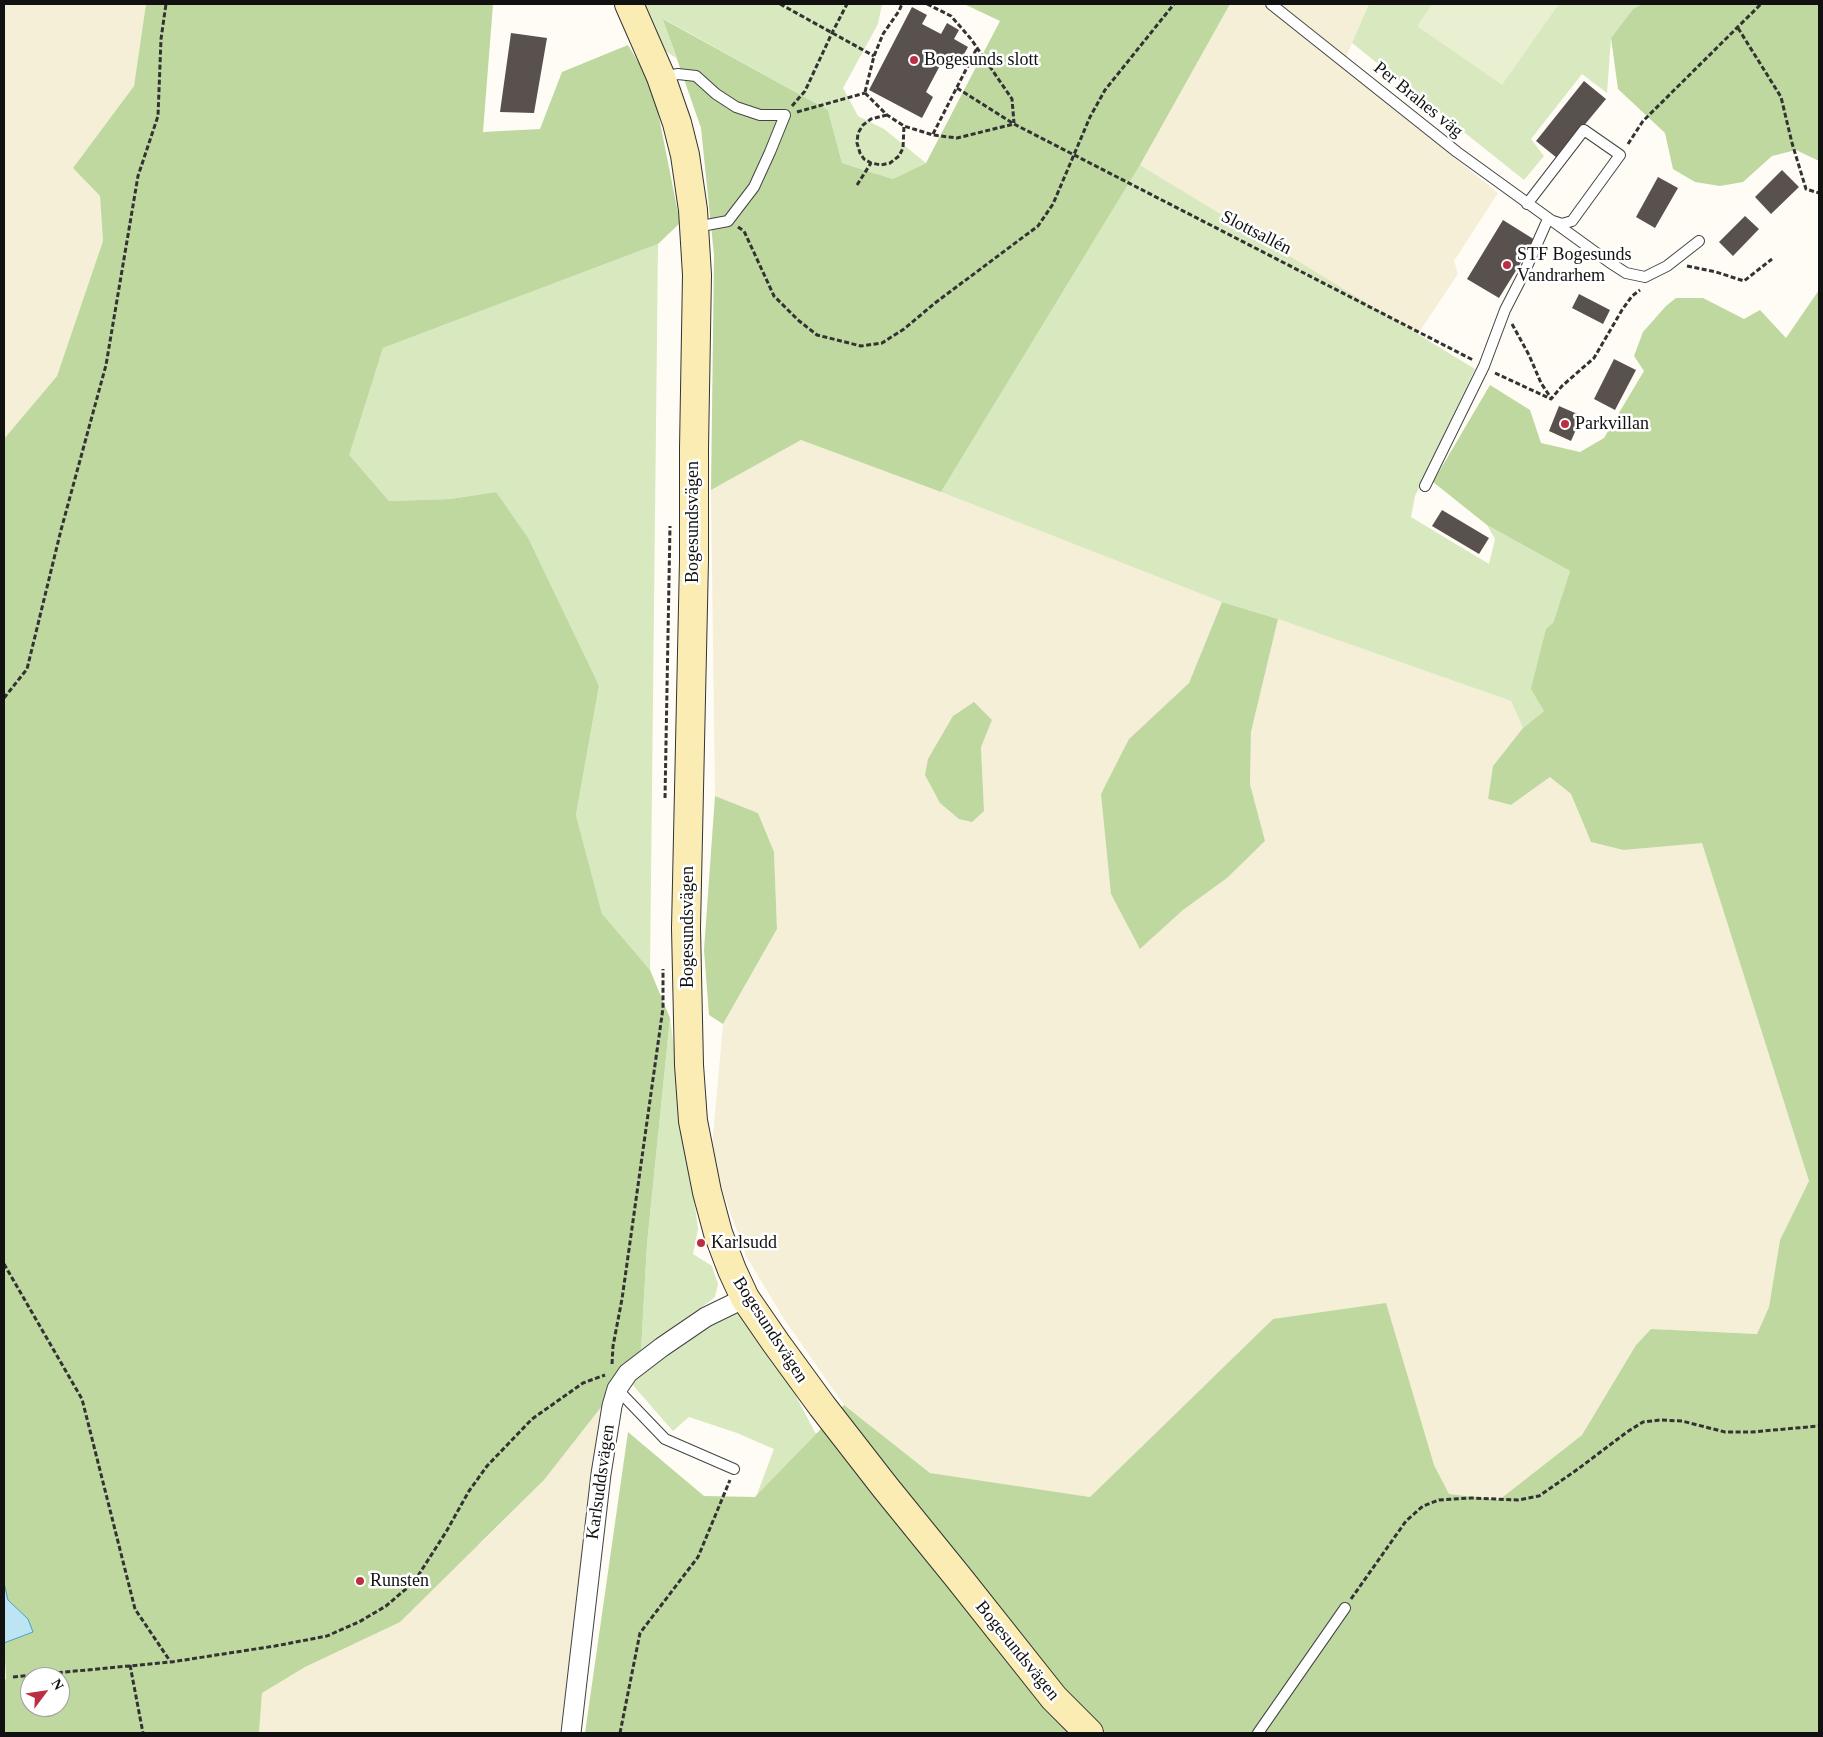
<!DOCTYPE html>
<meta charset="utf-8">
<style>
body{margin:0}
#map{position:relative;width:1823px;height:1737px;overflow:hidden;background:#fefcf5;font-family:"Times New Roman",serif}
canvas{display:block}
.frame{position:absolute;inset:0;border:5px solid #111;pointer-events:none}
.north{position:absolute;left:20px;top:1667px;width:50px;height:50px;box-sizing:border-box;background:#fff;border:1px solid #a0a0a0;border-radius:50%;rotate:59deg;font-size:14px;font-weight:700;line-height:20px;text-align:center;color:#111}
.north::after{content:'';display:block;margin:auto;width:18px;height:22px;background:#bb2f42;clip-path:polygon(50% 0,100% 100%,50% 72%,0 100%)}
</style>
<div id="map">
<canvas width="1823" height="1737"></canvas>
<div class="frame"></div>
<div class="north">N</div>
</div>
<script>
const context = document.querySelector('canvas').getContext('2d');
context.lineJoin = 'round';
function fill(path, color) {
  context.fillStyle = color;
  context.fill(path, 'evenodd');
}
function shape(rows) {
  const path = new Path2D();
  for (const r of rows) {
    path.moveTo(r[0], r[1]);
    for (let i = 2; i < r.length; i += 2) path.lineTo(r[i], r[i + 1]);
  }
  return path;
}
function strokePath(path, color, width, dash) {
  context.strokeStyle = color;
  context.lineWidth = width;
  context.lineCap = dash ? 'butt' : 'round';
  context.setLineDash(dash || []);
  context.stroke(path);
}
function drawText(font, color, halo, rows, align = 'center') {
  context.font = font + ' "Times New Roman",serif';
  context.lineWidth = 5;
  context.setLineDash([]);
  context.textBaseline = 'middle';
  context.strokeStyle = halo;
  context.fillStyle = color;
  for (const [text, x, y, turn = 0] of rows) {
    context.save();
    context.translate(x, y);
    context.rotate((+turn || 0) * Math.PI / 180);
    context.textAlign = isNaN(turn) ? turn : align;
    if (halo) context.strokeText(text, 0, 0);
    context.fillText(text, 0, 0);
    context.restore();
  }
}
const farmland = shape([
 [4,4,146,4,134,86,73,168,100,196,103,241,57,376,4,439],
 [1230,4,1369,4,1342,67,1498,193,1454,261,1458,274,1417,335,1140,165],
 [801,440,941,492,1222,602,1189,683,1129,739,1140,949,1183,910,1227,878,1265,841,1250,784,1251,732,1278,619,1511,701,1523,728,1493,766,1488,799,1511,805,1550,777,1571,794,1591,842,1623,850,1702,842,1809,1181,1780,1240,1769,1307,1757,1334,1651,1329,1636,1345,1582,1435,1499,1500,1449,1494,1434,1465,1273,1319,1090,1497,930,1473,844,1405,784,1319,746,1256,711,1159,723,1024,777,929,774,852,758,813,715,796,711,490],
 [992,720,981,746,984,811,928,759],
 [602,1406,560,1733,259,1733,262,1693,305,1667,481,1543,544,1480]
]);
const green = shape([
 [641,4,882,4,878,24,843,88,858,116,884,129,926,163,893,179,842,163,828,110,664,19,676,58,664,50],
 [1369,4,1642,4,1633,9,1611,38,1607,93,1582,74,1531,139,1544,156,1524,180,1352,43],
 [1140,165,1475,369,1415,496,1411,517,1489,564,1495,539,1487,525,1570,571,1553,623,1544,711,1523,728,1511,701,1278,619,1222,602,941,492],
 [658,244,650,970,602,915,576,815,599,686,496,492,450,499,389,501,348,455,383,348],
 [670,1018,698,1229,693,1254,712,1266,718,1284,715,1297,684,1321,641,1351,647,1244],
 [745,1313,783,1372,816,1434,756,1497,774,1449,737,1433,689,1417,673,1431,630,1382,664,1351,725,1314]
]);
const forest = shape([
 [146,4,493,4,483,132,540,129,562,72,628,45,653,87,680,223,658,244,383,348,349,455,389,501,450,499,496,492,528,538,599,686,576,815,602,914,650,970,670,1018,647,1244,641,1351,602,1406,544,1480,400,1622,305,1667,262,1693,259,1733,4,1733,4,1680,6,1679,4,1643,32,1632,28,1619,8,1600,4,1583,4,439,57,376,103,241,100,196,73,168,134,86],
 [30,1677,60,1677,60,1707,30,1707],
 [964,4,1230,4,1140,165,941,492,801,440,711,490,714,255,701,128,663,19,828,110,842,163,893,179,926,163,1000,21],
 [1642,4,1819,4,1819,161,1796,150,1772,156,1743,182,1720,186,1695,182,1673,169,1665,133,1618,89,1611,38,1633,9],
 [1819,290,1819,1733,585,1733,628,1432,704,1496,755,1497,844,1405,930,1473,1090,1497,1273,1319,1386,1303,1434,1465,1449,1494,1499,1500,1582,1435,1636,1345,1651,1329,1757,1334,1769,1307,1780,1240,1809,1181,1702,843,1623,850,1591,842,1571,794,1550,777,1511,805,1488,799,1493,766,1523,728,1544,711,1531,689,1546,629,1553,623,1570,571,1487,525,1433,482,1490,385,1530,410,1541,443,1580,452,1604,438,1644,371,1634,356,1643,332,1666,306,1676,298,1703,298,1744,319,1760,310,1786,338],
 [1222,602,1278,619,1251,732,1250,784,1265,841,1227,878,1183,910,1140,949,1111,894,1101,794,1129,739,1189,683],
 [974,702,992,720,981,747,984,811,972,822,959,819,940,803,925,775,928,759,953,716],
 [715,796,758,813,774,852,777,929,723,1024,709,1015,704,950]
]);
const pitch = shape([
 [1432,4,1559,4,1502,85,1417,26]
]);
const water = shape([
 [4,1583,8,1600,28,1619,33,1632,4,1643,4,1583]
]);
const building = shape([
 [912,7,927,15,922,24,941,34,947,23,959,30,954,39,968,47,959,63,945,56,926,92,933,97,922,118,869,90],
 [511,33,547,38,534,113,500,112],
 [1584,81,1606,99,1557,158,1536,141],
 [1782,170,1799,187,1771,214,1755,197],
 [1658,177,1678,188,1655,228,1636,217],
 [1745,216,1759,229,1733,256,1719,242],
 [1503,220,1535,240,1499,298,1467,279],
 [1579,294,1610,310,1603,324,1572,308],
 [1614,359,1636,370,1615,410,1594,399],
 [1559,406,1582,416,1571,441,1549,431],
 [1442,510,1489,538,1479,554,1432,526]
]);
const path = shape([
 [780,4,874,56],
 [927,4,951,16,971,39,1012,99,1014,123],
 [1738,28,1781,97,1792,143,1806,189,1819,193],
 [957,88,1014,124,1473,360],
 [865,92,874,56,883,34,899,11,902,4],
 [865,93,887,115,904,126,933,135,957,138,1014,124],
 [792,106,805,91,832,33,847,4],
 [797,112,865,93],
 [887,115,871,119,863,125,858,133,857,143,860,153,864,159,871,163,881,165,890,163,899,156,903,148,904,126],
 [933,134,977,48],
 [1628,144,1643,121,1761,4],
 [857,185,871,163],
 [738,227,744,231,774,296,798,320,817,335,861,346,882,343,904,329,935,303,1038,226,1053,204,1090,117,1105,90,1174,4],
 [1687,266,1716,272,1744,281,1772,259],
 [1512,324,1529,355,1541,383,1551,398],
 [1495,373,1551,399,1562,386,1594,358,1622,310,1632,296,1640,290],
 [4,698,27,669,61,530,106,365,138,176,158,116,161,39,166,4],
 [665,798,670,526],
 [4,1264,82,1399,135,1609,170,1661],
 [612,1364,613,1346,622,1299,663,1008,663,969],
 [1351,1599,1406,1521,1423,1506,1439,1500,1471,1498,1518,1500,1539,1496,1578,1469,1627,1432,1643,1422,1660,1420,1682,1421,1725,1432,1752,1432,1819,1426],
 [130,1665,143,1733],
 [13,1677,171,1662,275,1646,327,1636,359,1622,386,1606,414,1582,446,1532,469,1491,487,1466,532,1419,583,1383,605,1375],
 [620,1733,640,1633,698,1557,730,1480]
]);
const lane = shape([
 [1271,4,1457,152,1609,262,1626,273,1645,277,1667,266,1699,241],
 [662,77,678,74,696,76,716,94,736,107,760,115,785,115,770,152,754,187,728,221,696,227],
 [1527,204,1584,130,1620,155,1572,221,1562,224,1553,221],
 [1425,486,1484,366,1505,310,1524,273,1548,219],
 [617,1389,665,1439,734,1469],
 [1258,1733,1345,1608]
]);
const street = shape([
 [571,1733,601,1474,612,1406,617,1389,628,1373,662,1347,706,1317,745,1298]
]);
const secondary = shape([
 [629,4,661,77,677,123,685,155,693,210,697,275,694,448,694,560,686,928,689,1065,693,1121,707,1192,718,1233,732,1270,745,1298,776,1343,822,1406,885,1487,958,1577,1054,1698,1089,1733]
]);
const markers = [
 [914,60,5,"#bb2f42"],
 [1507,265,5,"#bb2f42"],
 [1565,424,5,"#bb2f42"],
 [701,1243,5,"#bb2f42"],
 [360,1581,5,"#bb2f42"]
];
const poiNames = [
 ["Bogesunds slott",924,60],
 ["STF Bogesunds",1517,255],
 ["Vandrarhem",1517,276],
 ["Parkvillan",1575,424],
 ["Karlsudd",711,1243],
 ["Runsten",370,1581]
];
const streetNames = [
 ["Per Brahes väg",1418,100,39],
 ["Slottsallén",1256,233,27],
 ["Bogesundsvägen",693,522,-90],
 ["Bogesundsvägen",688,927,-90],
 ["Bogesundsvägen",770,1330,57],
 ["Karlsuddsvägen",601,1482,-82],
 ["Bogesundsvägen",1017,1651,51]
];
fill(farmland, '#f4efd6');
fill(green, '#d8e8bf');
fill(forest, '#bed8a0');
fill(pitch, '#e8f0d1');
fill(water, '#bce4f3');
strokePath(water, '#479fc7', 1);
fill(building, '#59514e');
strokePath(lane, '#444', 12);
strokePath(street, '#444', 21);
strokePath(secondary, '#333', 30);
strokePath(path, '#333', 3, [5, 2.5]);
strokePath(lane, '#fff', 10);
strokePath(street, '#fff', 19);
strokePath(secondary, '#fbecb4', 28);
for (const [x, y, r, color] of markers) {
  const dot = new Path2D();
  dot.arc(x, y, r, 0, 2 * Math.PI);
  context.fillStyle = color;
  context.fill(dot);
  strokePath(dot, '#fff', 2);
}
drawText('18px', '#111', '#fff', poiNames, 'left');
drawText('18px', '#111', '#fff', streetNames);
</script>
